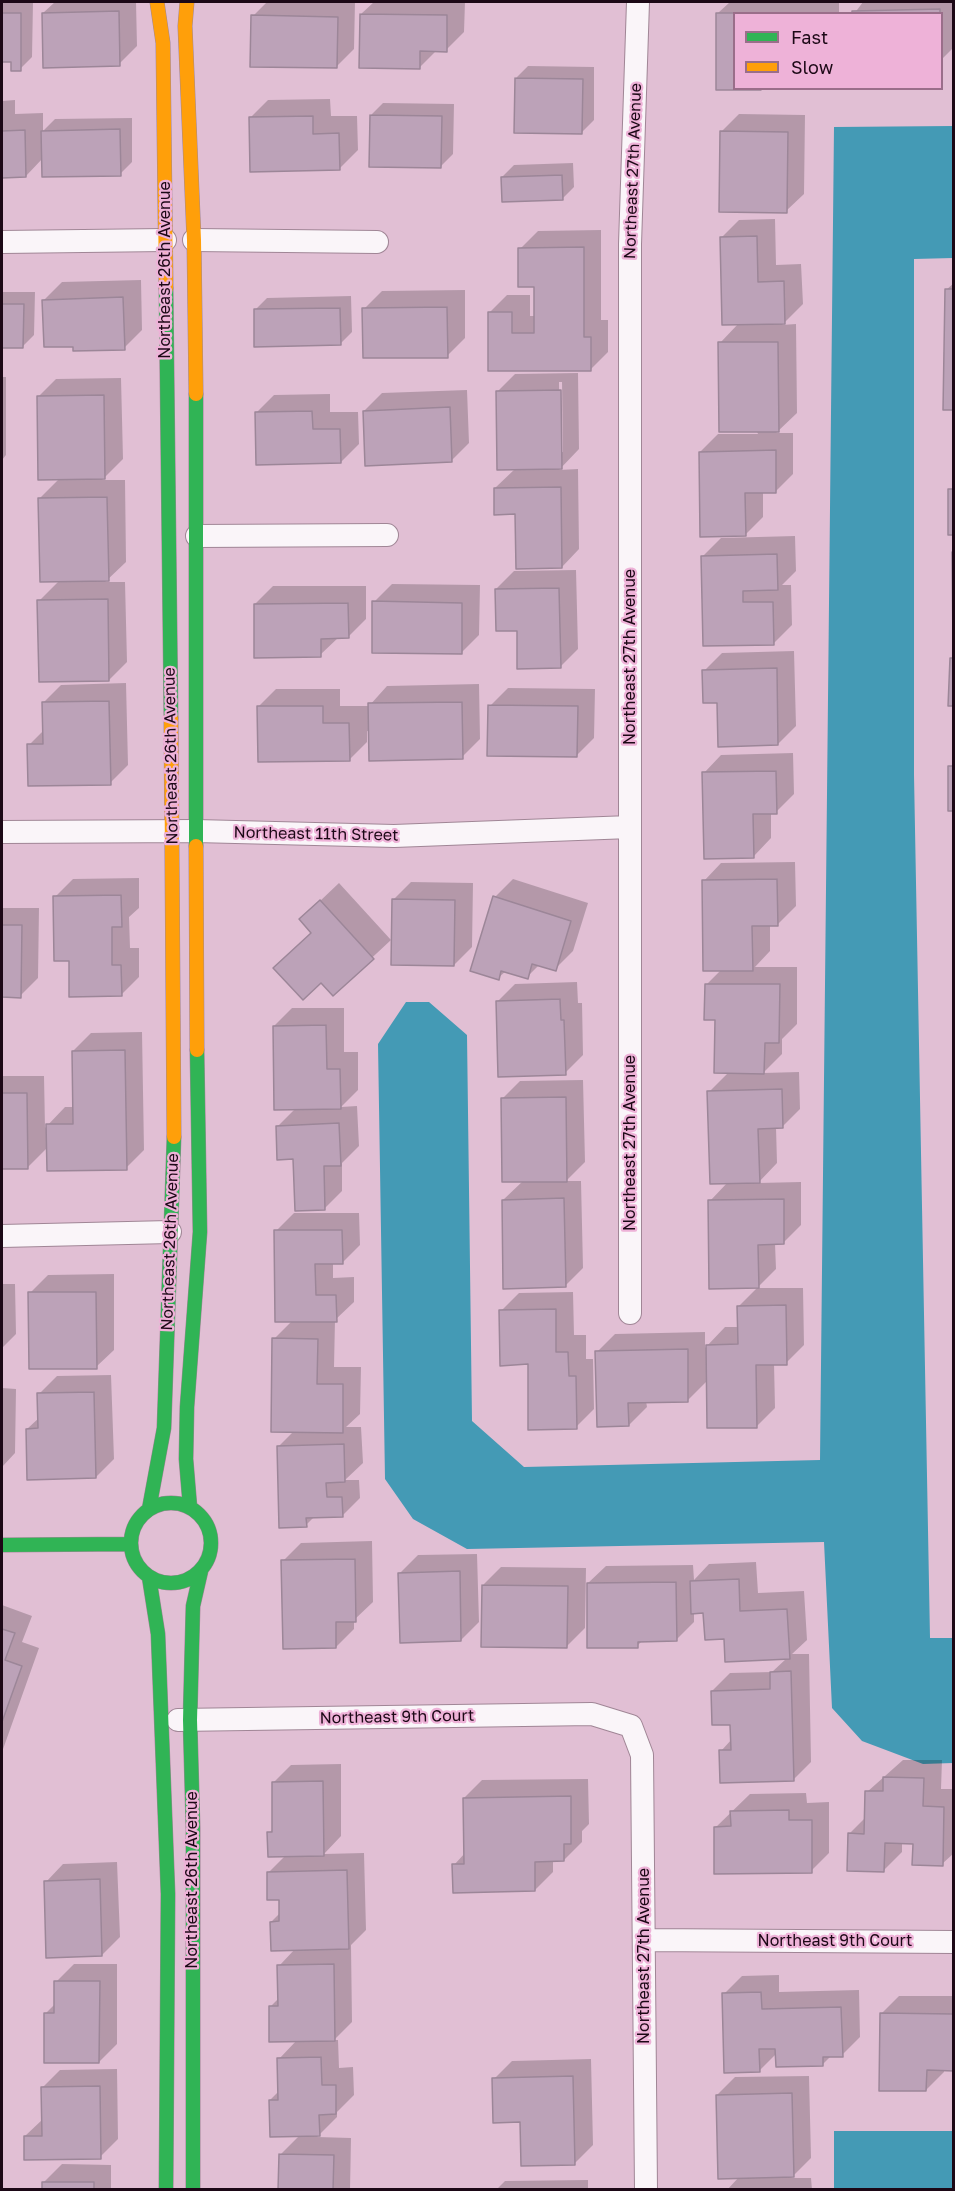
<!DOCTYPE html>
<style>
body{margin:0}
#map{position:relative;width:955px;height:2191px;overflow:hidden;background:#e1bfd4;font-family:"Golos Text",sans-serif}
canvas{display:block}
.frame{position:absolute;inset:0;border:3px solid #1c0816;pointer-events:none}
.legend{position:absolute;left:733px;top:12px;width:210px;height:78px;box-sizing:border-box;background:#eeb2d8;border:2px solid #9a6e8a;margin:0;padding:8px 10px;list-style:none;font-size:18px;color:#1c0816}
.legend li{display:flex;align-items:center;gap:12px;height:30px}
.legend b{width:30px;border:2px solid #9a6e8a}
</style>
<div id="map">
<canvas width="955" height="2191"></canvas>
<div class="frame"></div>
<ul class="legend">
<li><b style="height:8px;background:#30b455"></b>Fast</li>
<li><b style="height:8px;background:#ff9f0a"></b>Slow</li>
</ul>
</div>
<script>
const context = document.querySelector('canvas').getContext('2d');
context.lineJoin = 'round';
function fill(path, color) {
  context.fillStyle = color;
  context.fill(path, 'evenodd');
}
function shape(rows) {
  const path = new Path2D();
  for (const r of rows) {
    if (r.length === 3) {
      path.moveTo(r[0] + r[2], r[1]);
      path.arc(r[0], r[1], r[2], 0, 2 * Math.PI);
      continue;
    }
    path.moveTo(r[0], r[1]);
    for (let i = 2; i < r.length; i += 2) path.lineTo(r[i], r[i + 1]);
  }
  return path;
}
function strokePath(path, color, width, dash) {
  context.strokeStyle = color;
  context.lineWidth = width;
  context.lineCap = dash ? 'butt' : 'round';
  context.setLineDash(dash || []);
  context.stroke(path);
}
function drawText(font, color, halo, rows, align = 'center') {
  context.font = font + ' "Golos Text",sans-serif';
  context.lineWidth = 4.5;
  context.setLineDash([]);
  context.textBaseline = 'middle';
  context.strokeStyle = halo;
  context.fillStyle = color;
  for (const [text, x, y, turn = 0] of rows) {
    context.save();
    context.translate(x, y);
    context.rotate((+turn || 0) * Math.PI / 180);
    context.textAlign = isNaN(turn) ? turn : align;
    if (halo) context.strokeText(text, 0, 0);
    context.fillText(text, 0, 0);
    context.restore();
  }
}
const water = shape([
 [953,126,953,258,914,259,914,775,930,1638,954,1638,953,1763,923,1764,862,1741,832,1708,824,1542,467,1549,413,1519,385,1479,378,1044,406,1002,429,1002,467,1035,472,1421,524,1467,820,1460,834,127],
 [834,2131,953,2131,953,2189,834,2189]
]);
const shadow = shape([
 [2,2,33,2,32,57,20,69,13,60,2,60],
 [55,2,136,2,137,46,119,64,43,13],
 [267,2,355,2,354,49,336,67,253,16],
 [374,2,465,2,464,32,446,50,437,50,420,67,361,14],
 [730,2,839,2,839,14,734,14,734,88,718,88,718,13],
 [863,2,954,2,954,47,942,59,942,14,854,14],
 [528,66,594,67,594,120,582,132,516,78],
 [330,99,331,116,357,116,358,150,340,168,250,118,268,100],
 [15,100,15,114,43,113,43,131,55,119,132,118,132,162,120,174,43,158,26,176,2,176,2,101],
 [383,103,454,104,453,154,441,166,371,115],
 [739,114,805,115,804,194,786,211,721,132],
 [573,163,574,187,562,199,502,177,514,165],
 [775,219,776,265,801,264,803,304,782,325,796,324,797,413,776,433,793,433,793,474,775,492,763,492,763,517,745,535,700,452,718,434,758,434,720,343,739,323,721,238,739,220],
 [601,230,601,320,608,320,608,352,591,369,489,369,489,313,507,295,530,295,530,316,535,316,535,286,520,249,538,231],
 [141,280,142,330,124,348,74,345,44,300,62,282],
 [954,283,954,409,946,290],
 [465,290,465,338,447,356,364,309,382,291],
 [2,292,35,292,34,335,22,347,2,346],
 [351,296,352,332,340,344,255,310,267,298],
 [578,373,579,449,559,470,578,469,579,549,562,567,495,488,516,468,497,392,515,374],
 [559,382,562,382,563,452,560,452],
 [2,377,6,377,6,455,2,460],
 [121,378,123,459,102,480,125,480,126,562,105,582,125,582,127,662,109,680,39,601,60,580,39,499,60,478,38,397,56,379],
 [467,390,469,443,451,461,364,411,382,393],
 [330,394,330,412,358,412,359,444,341,462,256,413,274,395],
 [795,536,796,571,782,585,791,585,792,625,774,643,703,556,721,538],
 [576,570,578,649,560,667,518,629,496,589,514,571],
 [392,584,480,585,479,635,461,653,374,602],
 [273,586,366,586,366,619,348,637,339,637,320,655,255,604],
 [794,651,796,726,778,744,719,701,704,671,722,653],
 [126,683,128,765,110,783,29,745,44,730,43,703,61,685],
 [479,684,480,739,462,757,367,731,367,742,349,760,258,707,276,689,340,689,340,706,369,706,387,686],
 [508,688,595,689,594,738,576,756,490,706],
 [793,753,794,794,776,812,771,812,771,838,754,856,704,773,721,755],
 [795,862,796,906,778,924,770,924,770,951,755,967,797,967,797,1024,782,1039,782,1054,763,1073,799,1072,800,1109,782,1127,776,1127,777,1163,758,1183,801,1182,801,1225,783,1243,775,1243,776,1269,758,1287,710,1201,728,1182,709,1092,729,1072,706,985,721,970,704,881,721,863],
 [139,878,139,908,129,917,130,948,139,948,139,977,121,995,70,959,55,897,73,879],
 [513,879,588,903,573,951,555,969,540,964,527,977,506,971,498,978,495,897],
 [411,882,473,883,472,947,454,965,393,900],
 [339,883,391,940,333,994,313,932,319,902],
 [2,908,39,908,38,978,20,996,2,996],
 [577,982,578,1003,582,1003,583,1055,565,1073,497,1002,515,984],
 [292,1008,344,1008,344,1052,358,1052,358,1090,341,1107,357,1106,359,1146,342,1163,342,1191,324,1209,277,1127,296,1108,274,1026],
 [142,1032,144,1150,126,1168,48,1147,27,1168,2,1168,2,1076,44,1076,45,1128,65,1107,74,1107,73,1051,91,1033],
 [583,1080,585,1162,566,1181,581,1181,583,1268,565,1286,503,1200,523,1181,502,1099,520,1081],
 [294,1213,359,1213,360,1245,342,1263,333,1263,333,1278,354,1277,354,1302,335,1320,334,1367,361,1367,360,1414,346,1427,361,1427,363,1463,345,1480,359,1480,360,1498,342,1516,315,1516,306,1525,278,1447,294,1431,274,1339,292,1321,276,1231],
 [114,1274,114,1350,96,1367,30,1293,48,1275],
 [2,1284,15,1284,16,1334,2,1348],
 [757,1288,803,1288,804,1345,786,1363,774,1363,775,1408,757,1426,708,1380,688,1400,646,1401,647,1407,629,1425,597,1352,615,1334,705,1332,705,1348,725,1327,739,1327,739,1306],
 [573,1292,574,1335,586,1335,586,1359,593,1359,594,1409,576,1427,529,1363,501,1311,519,1293],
 [111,1375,114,1459,96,1477,27,1429,40,1417,39,1394,57,1376],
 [2,1388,16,1389,15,1453,2,1467],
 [372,1541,373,1602,354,1620,354,1629,336,1647,283,1561,301,1543],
 [477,1554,479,1622,461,1640,400,1573,418,1555],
 [756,1562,758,1593,804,1591,807,1640,792,1654,809,1654,811,1762,793,1780,721,1751,732,1739,732,1723,712,1691,730,1673,772,1672,787,1658,726,1637,705,1612,694,1612,694,1622,676,1640,643,1640,637,1646,587,1584,606,1566,693,1565,694,1580,709,1564],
 [501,1567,586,1568,585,1628,567,1646,483,1585],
 [2,1605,32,1616,22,1642,39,1648,2,1752],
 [903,1760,942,1760,941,1789,954,1789,954,1853,942,1864,915,1843,902,1843,902,1852,884,1870,849,1834,866,1817,867,1792],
 [341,1764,341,1836,324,1854,364,1853,366,1930,351,1945,352,2022,334,2040,338,2040,339,2068,353,2067,354,2095,337,2112,337,2117,317,2137,351,2138,350,2190,280,2190,280,2155,300,2135,270,2100,279,2091,279,2059,297,2040,270,2007,279,1998,279,1966,295,1949,271,1922,280,1913,280,1898,268,1873,286,1855,269,1833,274,1828,273,1783,291,1765],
 [588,1779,589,1824,582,1831,582,1842,564,1860,553,1860,553,1872,535,1890,454,1865,465,1853,464,1798,482,1780],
 [806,1793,807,1803,829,1802,829,1853,811,1871,715,1828,750,1794],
 [117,1862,120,1937,102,1955,46,1882,63,1864],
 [74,1964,117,1964,117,2044,99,2062,46,2013,55,2004,56,1982],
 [779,1975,779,1992,859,1990,860,2037,842,2055,831,2056,823,2064,777,2053,759,2071,724,1994,742,1976],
 [899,1996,954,1996,954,2069,944,2069,944,2072,926,2090,881,2014],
 [591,2059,593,2145,575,2163,522,2121,494,2079,512,2061],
 [117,2069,118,2139,100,2157,25,2136,43,2119,42,2088,60,2070],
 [809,2076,811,2158,791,2178,811,2178,812,2190,727,2190,739,2177,717,2095,735,2077],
 [62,2164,111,2165,111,2190,44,2190,44,2182],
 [588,2180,588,2190,496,2190,505,2181]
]);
const building = shape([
 [940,9,940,14,852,14,852,11,940,9],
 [119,11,120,66,43,68,42,13,119,11],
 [2,13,21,13,21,71,11,71,11,62,2,62,2,13],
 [716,13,821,13,821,14,734,14,734,88,761,90,716,90,716,13],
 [360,14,447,15,447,52,420,51,420,69,359,68,360,14],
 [251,15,338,17,337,68,250,67,251,15],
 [515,78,583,79,582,134,514,133,515,78],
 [370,115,442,116,441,168,369,167,370,115],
 [313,116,313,134,339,133,340,170,250,172,249,117,313,116],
 [120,129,121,176,42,177,41,131,120,129],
 [25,130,26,177,2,178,2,131,25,130],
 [720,131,788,132,787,213,719,212,720,131],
 [562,175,563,200,502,202,501,177,562,175],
 [757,236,758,282,784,281,785,324,722,325,720,237,757,236],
 [584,247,584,337,591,337,591,371,488,371,488,312,512,312,512,333,534,333,534,287,518,287,518,248,584,247],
 [945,289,954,289,954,410,943,410,945,289],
 [123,297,125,350,73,351,73,347,44,347,42,300,123,297],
 [2,304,24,304,23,348,2,348,2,304],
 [447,307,448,358,363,358,362,308,447,307],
 [340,308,341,345,254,347,254,309,340,308],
 [718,342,778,342,779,432,719,432,718,342],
 [561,390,562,469,497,470,496,391,561,390],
 [104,395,105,479,38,480,37,396,104,395],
 [450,407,452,462,365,466,363,411,450,407],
 [312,411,313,429,340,429,341,463,256,465,255,412,312,411],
 [776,450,776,493,745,493,746,536,700,537,699,452,776,450],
 [561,487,562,568,516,569,515,514,494,515,494,488,561,487],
 [948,489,954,489,954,535,948,535,948,489],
 [107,497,109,581,40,582,38,498,107,497],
 [952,552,954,552,954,644,953,644,952,552],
 [777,554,778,590,743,591,743,602,773,602,774,645,703,646,701,556,777,554],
 [559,588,561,668,517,669,517,631,496,631,495,589,559,588],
 [108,599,109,681,39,682,37,600,108,599],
 [372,601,462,603,462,654,372,653,372,601],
 [348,603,349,638,321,639,321,657,254,658,254,604,348,603],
 [950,658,954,658,954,706,948,706,950,658],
 [777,668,778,745,718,747,717,703,703,703,702,670,777,668],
 [109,701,111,785,28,786,27,744,43,744,42,702,109,701],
 [462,702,463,759,369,761,368,703,462,702],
 [488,705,578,706,577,757,487,756,488,705],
 [257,706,323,706,323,723,349,723,350,761,258,762,257,706],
 [948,766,954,766,954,811,948,811,948,766],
 [776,771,777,814,753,814,754,858,704,859,702,772,776,771],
 [777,879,778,926,752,926,753,971,703,971,702,880,777,879],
 [121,895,122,927,112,927,112,965,121,965,122,996,69,997,69,961,54,961,53,896,121,895],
 [493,896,571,921,556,971,532,964,528,979,501,971,499,980,470,971,493,896],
 [392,899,455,900,454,966,391,965,392,899],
 [320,900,374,959,333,996,321,983,303,1000,273,968,311,933,299,919,320,900],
 [2,925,22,925,21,998,2,997,2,925],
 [705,984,780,984,779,1043,765,1043,764,1074,714,1073,715,1020,704,1020,705,984],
 [560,999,561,1020,564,1020,566,1075,498,1077,496,1001,560,999],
 [326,1025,327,1069,340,1069,341,1109,274,1110,273,1026,326,1025],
 [125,1050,127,1170,47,1171,46,1124,73,1124,72,1051,125,1050],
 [782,1089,783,1128,758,1129,760,1183,710,1184,707,1091,782,1089],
 [2,1093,27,1093,28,1169,2,1169,2,1093],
 [566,1097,567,1182,502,1182,501,1098,566,1097],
 [339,1123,341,1166,324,1166,325,1210,295,1211,293,1159,277,1160,276,1126,339,1123],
 [564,1198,566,1287,503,1289,502,1200,564,1198],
 [784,1199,784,1244,758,1245,759,1288,709,1289,708,1200,784,1199],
 [274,1230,342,1230,343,1264,315,1264,316,1295,336,1295,337,1322,275,1322,274,1230],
 [28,1292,96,1292,97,1369,29,1369,28,1292],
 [786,1305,787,1365,756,1365,757,1428,707,1428,706,1345,738,1344,737,1306,786,1305],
 [556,1309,556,1352,568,1352,569,1376,576,1376,577,1429,528,1430,528,1364,500,1366,499,1310,556,1309],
 [272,1338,318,1339,317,1384,343,1384,343,1433,271,1432,272,1338],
 [688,1349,688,1402,628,1403,629,1426,597,1427,595,1351,688,1349],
 [94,1392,96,1478,27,1480,26,1429,38,1428,37,1393,94,1392],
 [344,1444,345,1482,326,1483,327,1497,342,1497,343,1517,306,1518,307,1527,279,1528,277,1446,344,1444],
 [355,1559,356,1622,336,1622,336,1648,283,1649,281,1560,355,1559],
 [460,1571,461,1641,400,1643,398,1573,460,1571],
 [739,1579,740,1611,787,1609,790,1659,725,1662,724,1639,705,1640,703,1613,691,1614,690,1581,739,1579],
 [676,1582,677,1641,638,1642,638,1648,587,1648,587,1583,676,1582],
 [482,1585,568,1586,567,1648,481,1647,482,1585],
 [2,1629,15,1633,5,1660,22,1666,2,1722,2,1629],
 [791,1671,794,1781,720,1783,719,1750,731,1750,730,1725,712,1725,711,1691,770,1689,770,1672,791,1671],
 [883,1777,924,1778,923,1806,944,1807,943,1866,912,1865,913,1844,885,1843,884,1872,847,1871,848,1833,864,1834,865,1791,883,1791,883,1777],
 [323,1781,324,1856,268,1857,267,1832,272,1832,272,1782,323,1781],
 [571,1796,571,1844,564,1844,564,1861,535,1862,535,1891,453,1893,452,1864,464,1864,463,1798,571,1796],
 [789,1810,789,1820,812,1820,812,1873,714,1874,714,1827,731,1826,730,1811,789,1810],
 [347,1870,349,1949,271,1951,270,1922,279,1921,279,1900,267,1900,267,1872,347,1870],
 [100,1879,102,1956,46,1958,44,1881,100,1879],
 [334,1964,335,2041,269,2042,269,2006,278,2006,277,1965,334,1964],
 [54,1981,100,1981,99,2063,44,2063,44,2013,54,2013,54,1981],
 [761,1992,762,2009,841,2007,843,2057,823,2057,823,2066,776,2067,775,2049,759,2049,760,2072,724,2073,722,1993,761,1992],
 [880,2013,954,2014,954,2071,927,2070,926,2091,879,2091,880,2013],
 [321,2057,322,2085,336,2085,336,2114,319,2115,320,2136,270,2137,269,2100,278,2100,277,2058,321,2057],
 [573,2076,575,2165,521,2166,520,2122,493,2123,492,2078,573,2076],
 [100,2086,101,2159,24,2160,24,2136,42,2136,41,2087,100,2086],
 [792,2093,794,2177,718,2179,716,2095,792,2093],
 [279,2154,334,2155,333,2190,278,2190,279,2154],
 [42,2182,94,2182,94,2190,42,2190,42,2182]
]);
const street = shape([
 [194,240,377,242],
 [2,242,165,240],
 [197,536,387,535],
 [2,832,196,831,394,836,630,827],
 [2,1236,170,1232],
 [630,1313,630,244,638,2],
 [178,1720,592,1714,631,1726,642,1755,646,2190],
 [644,1940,954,1942]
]);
const fast = shape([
 [166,288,171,718],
 [196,394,196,846],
 [171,1543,40],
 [190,1507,186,1459,187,1407,200,1232,197,1050],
 [149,1509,164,1428,174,1137],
 [2,1545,131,1544],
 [149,1577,158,1634,168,1894,166,2190],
 [193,2190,193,1828,190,1720,193,1606,201,1571]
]);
const slow = shape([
 [157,2,163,43,166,288],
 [187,2,185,26,194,240,196,394],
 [171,718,174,1137],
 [196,846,197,1050]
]);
const streetNames = [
 ["Northeast 27th Avenue",633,171,-88],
 ["Northeast 26th Avenue",165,270,-90],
 ["Northeast 27th Avenue",630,657,-90],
 ["Northeast 26th Avenue",171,756,-91],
 ["Northeast 11th Street",316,834,1],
 ["Northeast 27th Avenue",630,1143,-90],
 ["Northeast 26th Avenue",170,1242,-88],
 ["Northeast 9th Court",397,1717,-1],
 ["Northeast 26th Avenue",192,1880,-90],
 ["Northeast 9th Court",835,1941],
 ["Northeast 27th Avenue",644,1956,-90]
];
fill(water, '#449ab5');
fill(shadow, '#0003');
fill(building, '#bca2b8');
strokePath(building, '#9c8698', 1.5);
strokePath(street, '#a08696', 24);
strokePath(fast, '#a08696', 15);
strokePath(slow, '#a08696', 15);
strokePath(street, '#faf5f9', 22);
strokePath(fast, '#30b455', 14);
strokePath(slow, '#ff9f0a', 14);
drawText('16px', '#1c0816', '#eeb2d8', streetNames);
</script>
